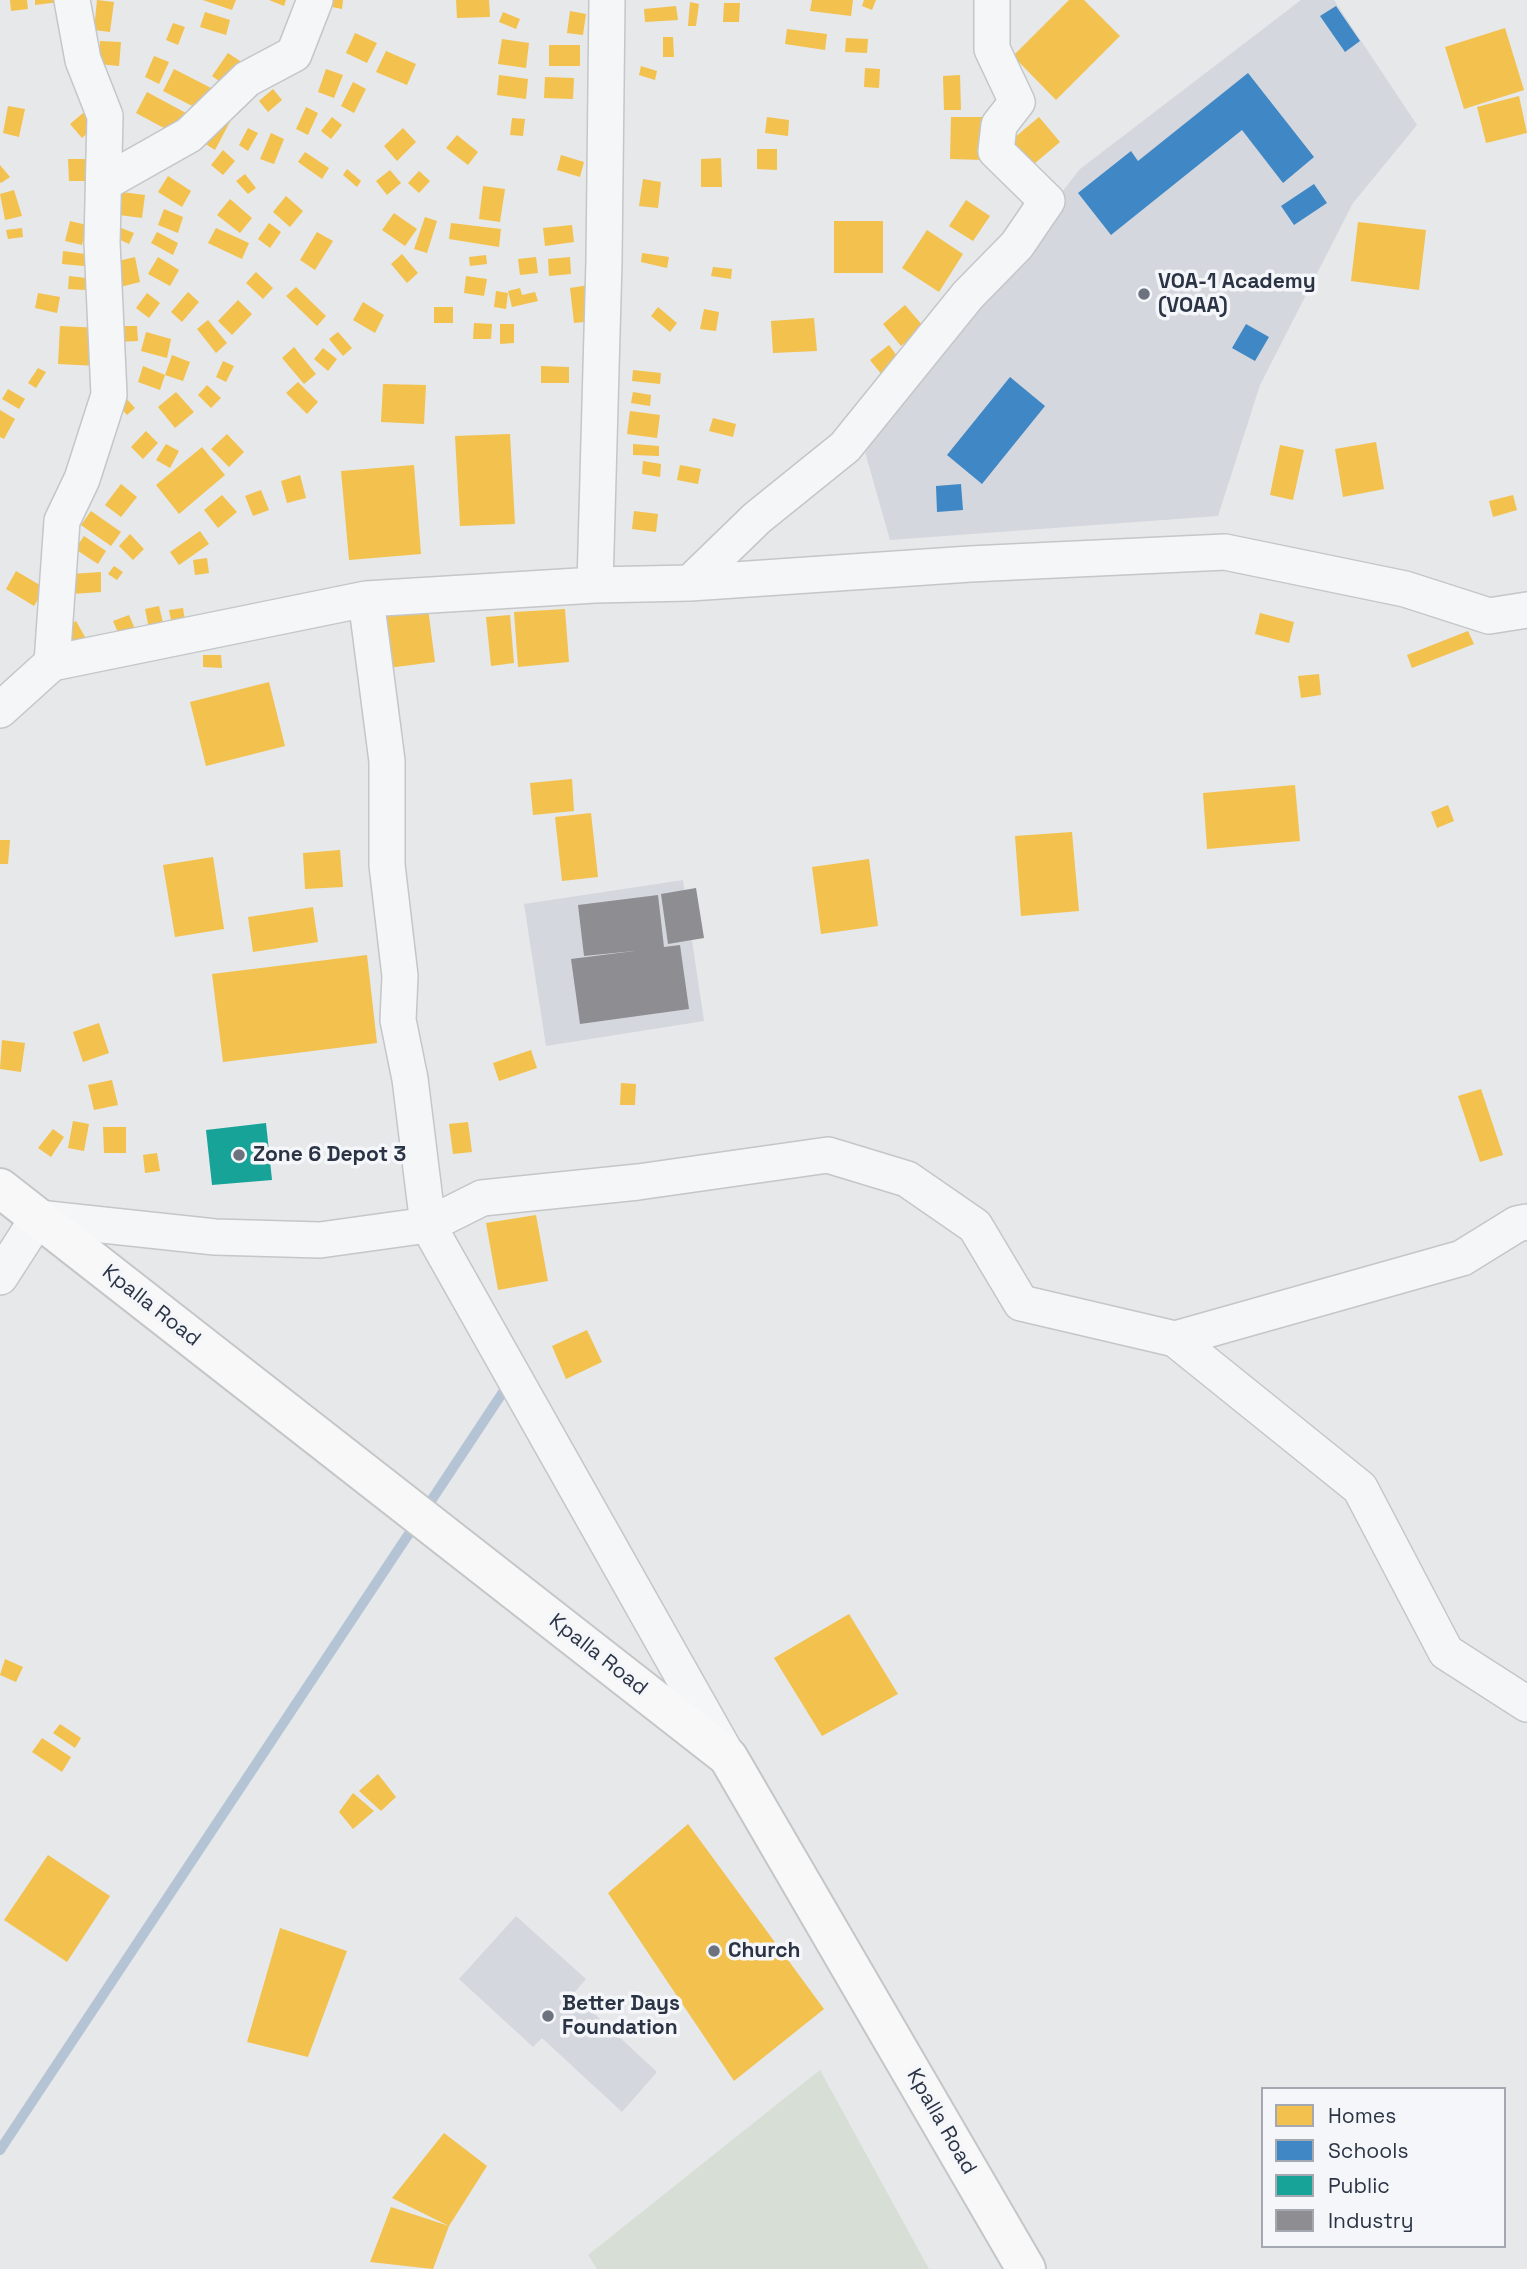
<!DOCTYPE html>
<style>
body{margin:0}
#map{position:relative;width:1527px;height:2269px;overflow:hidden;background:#e6e8ea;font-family:"Space Grotesk",sans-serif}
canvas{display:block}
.legend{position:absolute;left:1261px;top:2087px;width:245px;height:161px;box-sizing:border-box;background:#f4f6f9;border:2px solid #a4a8b1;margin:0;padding:9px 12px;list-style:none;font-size:21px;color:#2b3445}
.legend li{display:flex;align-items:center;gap:14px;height:35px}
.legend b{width:35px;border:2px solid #a4a8b1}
</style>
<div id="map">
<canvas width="1527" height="2269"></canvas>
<ul class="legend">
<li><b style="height:19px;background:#f2c14e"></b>Homes</li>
<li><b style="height:19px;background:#3f88c5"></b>Schools</li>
<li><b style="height:19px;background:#17a398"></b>Public</li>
<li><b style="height:19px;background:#8d8d92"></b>Industry</li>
</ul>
</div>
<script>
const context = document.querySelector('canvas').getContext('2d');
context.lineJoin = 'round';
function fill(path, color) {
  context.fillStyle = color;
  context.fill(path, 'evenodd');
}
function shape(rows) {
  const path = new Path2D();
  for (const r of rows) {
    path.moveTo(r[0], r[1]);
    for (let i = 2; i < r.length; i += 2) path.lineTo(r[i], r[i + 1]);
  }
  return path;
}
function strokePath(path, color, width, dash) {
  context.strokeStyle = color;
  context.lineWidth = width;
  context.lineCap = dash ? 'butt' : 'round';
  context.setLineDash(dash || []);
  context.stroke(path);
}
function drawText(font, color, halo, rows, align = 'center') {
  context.font = font + ' "Space Grotesk",sans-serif';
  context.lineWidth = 7;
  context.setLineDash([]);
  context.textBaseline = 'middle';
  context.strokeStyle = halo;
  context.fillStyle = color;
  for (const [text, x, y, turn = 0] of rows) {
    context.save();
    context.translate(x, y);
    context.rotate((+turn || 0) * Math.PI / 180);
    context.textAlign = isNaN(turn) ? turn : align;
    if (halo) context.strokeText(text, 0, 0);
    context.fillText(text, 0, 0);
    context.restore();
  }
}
const built = shape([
 [1301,0,1334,0,1417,125,1353,203,1260,385,1218,516,890,540,863,445,1080,169],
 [683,880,704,1021,546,1046,524,904],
 [516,1916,586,1979,573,1994,657,2072,622,2112,542,2038,533,2047,459,1979]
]);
const green = shape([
 [820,2070,929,2269,597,2269,588,2255]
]);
const homes = shape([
 [10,0,27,0,28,9,11,11],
 [35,0,59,0,59,2,35,5],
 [97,0,114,2,110,32,94,30],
 [203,0,236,0,232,10],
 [269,0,286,0,284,6],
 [323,0,343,0,342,9,322,5],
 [456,0,489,0,490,17,457,18],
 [812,0,853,0,851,16,810,11],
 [864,0,876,0,872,10,862,6],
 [1069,0,1084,0,1120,36,1056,100,1013,56],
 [690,2,699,4,696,26,688,26],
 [724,3,740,3,739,22,723,22],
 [676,6,678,20,645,22,644,9],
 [570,11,586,14,583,35,567,33],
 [205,12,230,20,226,35,200,27],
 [503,12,520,19,516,29,499,22],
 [173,23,185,27,178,45,166,40],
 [1505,28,1524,90,1464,109,1445,47],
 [787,29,827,34,825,50,785,44],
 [355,33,377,43,367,63,346,53],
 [663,37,673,37,674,57,663,57],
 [846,38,868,39,867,53,845,52],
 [502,39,529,43,526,68,498,64],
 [100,41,121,42,119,66,98,64],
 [549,45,580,45,580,66,549,66],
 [386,51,416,64,407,85,376,72],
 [228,53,243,63,226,86,212,76],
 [154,56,169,62,159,84,145,77],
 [641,66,657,71,655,80,639,75],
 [865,68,880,69,879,88,864,87],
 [174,69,213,89,202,111,163,91],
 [326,69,343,75,334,98,318,92],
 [499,75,528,79,526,99,497,95],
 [960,75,961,110,944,110,943,76],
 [545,77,574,78,573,99,544,98],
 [353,82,366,89,354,113,341,106],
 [273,89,282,100,268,112,259,101],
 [147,92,186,113,175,134,136,113],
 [1519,96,1527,133,1486,143,1477,107],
 [8,106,25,109,19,137,3,133],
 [306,107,318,113,308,135,296,129],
 [221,112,232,118,215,150,204,143],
 [83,113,94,127,82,138,70,124],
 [332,117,342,125,331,139,321,131],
 [767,117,789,120,788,136,765,133],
 [951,117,985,117,983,160,950,159],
 [1039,117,1060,142,1028,169,1008,143],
 [512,118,525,119,523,136,510,135],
 [248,128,258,133,248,151,239,145],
 [403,128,416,142,397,161,384,146],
 [271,133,284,139,274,164,260,159],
 [457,135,478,152,468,165,446,148],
 [757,149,777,149,777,170,757,169],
 [223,150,235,161,223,175,211,165],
 [305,152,329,168,322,179,298,162],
 [561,155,584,162,580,177,557,170],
 [721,158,722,187,701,187,701,159],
 [68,159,85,159,86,181,69,181],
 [0,165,10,177,1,183,0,182],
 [347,169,361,181,357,187,343,175],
 [390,170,401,183,387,195,376,181],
 [419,171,430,181,419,193,408,183],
 [245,174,256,188,248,194,236,181],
 [168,176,191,191,182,207,158,192],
 [643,179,661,182,658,208,639,206],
 [483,186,505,189,500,222,479,219],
 [14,190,22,216,5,220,0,194],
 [122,192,145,195,142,218,119,215],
 [286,196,303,211,290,227,273,212],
 [230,199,252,218,240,233,217,215],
 [966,200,990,216,973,241,949,226],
 [164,209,183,217,178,233,158,225],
 [394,213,417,229,405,246,382,230],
 [425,217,437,221,427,253,414,249],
 [70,221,87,225,82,245,65,241],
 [834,221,883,221,883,273,834,273],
 [1358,222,1426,230,1419,290,1351,281],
 [269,223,281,232,270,248,258,239],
 [451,223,501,229,499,247,449,239],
 [572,225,574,242,545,246,543,228],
 [116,226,134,233,129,244,112,236],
 [22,228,23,237,8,239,6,230],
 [216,228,249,243,242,259,208,243],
 [927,230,963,254,939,292,902,268],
 [157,232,178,243,173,255,151,243],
 [317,232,333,241,315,270,300,260],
 [63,251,85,254,84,266,62,264],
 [642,253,669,257,667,268,641,262],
 [402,254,418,273,407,283,391,264],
 [486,255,487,264,470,266,469,257],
 [135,257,140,282,120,287,114,262],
 [158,257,179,270,170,286,148,274],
 [536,257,538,273,520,275,518,259],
 [570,257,571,274,549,276,548,259],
 [713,267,732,269,731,279,711,276],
 [256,272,273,288,263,299,246,283],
 [69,276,86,278,85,290,68,289],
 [466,276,487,279,484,296,464,293],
 [589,285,593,321,574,323,570,288],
 [296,287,326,316,317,326,286,296],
 [520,288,522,295,535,292,538,301,512,307,508,291],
 [496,291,508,293,506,309,494,307],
 [188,292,199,302,182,322,171,312],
 [38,293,60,297,57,313,35,308],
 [147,293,160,303,149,318,136,308],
 [238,300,252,314,232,335,218,321],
 [363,302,384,315,375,333,353,320],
 [905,305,924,327,901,346,883,324],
 [434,307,453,307,453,323,434,323],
 [658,307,677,323,670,332,651,316],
 [704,309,719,312,716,331,700,329],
 [814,318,817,351,773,353,771,321],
 [208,320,227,343,216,353,197,329],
 [474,323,492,324,491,339,473,339],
 [500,324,514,324,514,343,500,344],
 [60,326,99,328,98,366,58,364],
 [115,326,137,326,138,341,116,342],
 [146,332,171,339,167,358,141,351],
 [338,332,352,348,343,356,329,339],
 [889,345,900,360,882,375,870,360],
 [294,347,316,374,304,384,282,358],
 [323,348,337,359,328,371,314,359],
 [172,355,190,362,183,381,165,375],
 [223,361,234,366,226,382,216,377],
 [143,366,165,375,160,390,138,382],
 [541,366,569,367,569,383,541,383],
 [38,368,46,372,36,388,28,383],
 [633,370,661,373,660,384,632,381],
 [298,382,318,402,307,414,286,393],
 [383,384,426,385,424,424,381,422],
 [207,385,221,398,211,408,198,395],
 [8,389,25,399,19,409,2,399],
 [176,392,194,412,175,428,158,407],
 [633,392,651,395,650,406,631,403],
 [124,396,135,408,127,415,116,403],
 [0,410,15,419,4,439,0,437],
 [630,411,660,415,657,438,627,434],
 [713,418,736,424,733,437,709,431],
 [146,431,158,443,143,459,131,447],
 [227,434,244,452,229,467,211,449],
 [510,434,515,524,460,526,455,436],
 [1376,442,1384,489,1343,497,1335,449],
 [166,444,179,451,170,468,156,460],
 [633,444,659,446,659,456,633,455],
 [1280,445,1304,450,1293,500,1270,495],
 [202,447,225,475,179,514,156,485],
 [643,461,661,464,660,477,642,474],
 [414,465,421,554,349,560,341,471],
 [680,465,701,469,698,484,677,480],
 [300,475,306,498,287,503,281,481],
 [121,484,137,497,121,517,105,505],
 [261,490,269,510,253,516,245,496],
 [222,495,237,512,218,528,204,510],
 [1513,495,1517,510,1493,517,1489,501],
 [91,511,121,532,111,546,81,525],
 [634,511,658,514,656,532,632,529],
 [200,531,209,544,179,565,170,552],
 [130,534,144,549,133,560,119,546],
 [84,536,106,551,98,564,75,549],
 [207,558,209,573,195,575,193,560],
 [114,566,123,572,117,580,108,574],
 [16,571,45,588,34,606,6,589],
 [101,572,101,592,72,594,71,574],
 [159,606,165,631,150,634,145,609],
 [183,608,187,633,174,635,169,610],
 [428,608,435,662,388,668,381,615],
 [565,609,569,662,518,667,514,612],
 [1260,613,1294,622,1289,643,1255,634],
 [129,615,141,643,125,649,113,621],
 [510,615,514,663,491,666,486,617],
 [76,621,89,644,73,654,59,630],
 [1468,631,1474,644,1412,668,1407,655],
 [203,655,221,655,222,668,203,667],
 [1319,674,1321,695,1301,698,1298,676],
 [269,682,285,746,206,766,190,702],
 [572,779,574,811,533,815,530,783],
 [1295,785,1300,841,1207,849,1203,793],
 [1448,805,1454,821,1437,828,1431,812],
 [591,813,598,877,562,881,555,817],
 [1072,832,1079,911,1021,916,1015,836],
 [0,840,10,840,8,864,0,864],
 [340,850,343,887,305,889,303,853],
 [213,857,224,929,175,937,163,865],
 [869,859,878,926,821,934,812,867],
 [313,907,318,942,253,952,248,917],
 [367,955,377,1043,223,1062,212,974],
 [99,1023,109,1053,83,1062,73,1032],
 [2,1040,25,1043,21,1072,0,1069],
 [531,1050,537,1068,499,1081,493,1063],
 [112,1080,118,1105,94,1110,88,1085],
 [621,1083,636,1084,635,1105,620,1105],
 [1481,1089,1503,1155,1480,1162,1458,1096],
 [73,1121,89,1124,84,1151,68,1148],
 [468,1122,472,1152,453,1154,449,1124],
 [103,1127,126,1127,126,1153,104,1153],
 [53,1129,64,1137,51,1157,38,1148],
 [157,1153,160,1171,145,1173,143,1155],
 [536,1215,548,1281,498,1290,486,1223],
 [587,1330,602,1362,566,1379,552,1346],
 [849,1614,898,1694,822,1736,774,1658],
 [5,1659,23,1667,16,1682,0,1675],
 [60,1724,81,1738,75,1748,53,1733],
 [42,1738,71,1757,62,1772,32,1752],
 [378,1774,396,1797,381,1811,359,1791],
 [353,1793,374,1811,353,1829,339,1812],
 [688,1824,824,2009,734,2081,608,1893],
 [48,1855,110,1896,67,1962,4,1920],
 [280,1928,347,1951,308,2057,247,2042],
 [444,2133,487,2166,449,2226,392,2198],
 [391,2207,449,2226,433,2269,370,2262]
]);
const schools = shape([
 [1336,6,1360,41,1345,52,1320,16],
 [1248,73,1314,157,1283,183,1242,130,1111,235,1078,193,1131,151,1138,161],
 [1314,184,1327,203,1294,225,1281,206],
 [1246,324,1269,337,1255,361,1232,348],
 [1010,377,1045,406,982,484,947,455],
 [961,484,963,510,937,512,936,486]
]);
const public = shape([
 [266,1123,272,1180,212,1185,206,1130]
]);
const industry = shape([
 [696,888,704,938,668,944,661,894],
 [658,895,664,947,680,945,689,1009,580,1024,571,959,634,951,584,956,578,905]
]);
const stream = shape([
 [425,1510,509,1383],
 [0,2150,416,1523]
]);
const street = shape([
 [104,183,189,135,247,79,294,54,315,0],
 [690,583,757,518,845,447,968,295,1017,245,1047,201,996,151,999,125,1017,102,992,49,992,0],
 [595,585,604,261,607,0],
 [366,599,387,761,387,865,400,976,398,1020,410,1079,428,1225,727,1755],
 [52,663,62,521,82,479,109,395,102,243,105,116,83,60,72,0],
 [0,710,52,663,366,599,595,585,690,583,970,564,1225,552,1405,589,1489,616,1527,610],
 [1527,1222,1517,1224,1462,1258,1175,1339,1360,1488,1446,1652,1527,1704],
 [0,1277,38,1218,215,1237,320,1240,428,1225,482,1198,638,1182,828,1155,907,1179,975,1226,1021,1303,1175,1339]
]);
const secondary = shape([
 [0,1188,728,1757,1026,2269]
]);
const markers = [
 [1144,294,7,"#6c737f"],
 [239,1155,7,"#6c737f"],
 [714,1951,7,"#6c737f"],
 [548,2016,7,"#6c737f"]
];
const poiNames = [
 ["VOA-1 Academy",1158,282],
 ["(VOAA)",1158,306],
 ["Zone 6 Depot 3",253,1155],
 ["Church",728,1951],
 ["Better Days",562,2004],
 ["Foundation",562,2028]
];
const streetNames = [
 ["Kpalla Road",151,1306,38],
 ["Kpalla Road",598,1655,38],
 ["Kpalla Road",941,2122,60]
];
fill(built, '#d4d7dd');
fill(green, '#d6ded6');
fill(homes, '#f2c14e');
fill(schools, '#3f88c5');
fill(public, '#17a398');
fill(industry, '#8d8d92');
strokePath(stream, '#b4c4d5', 10);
strokePath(street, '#c4c6c8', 38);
strokePath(secondary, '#c4c6c8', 42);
strokePath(street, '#f5f6f7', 35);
strokePath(secondary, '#f8f8f8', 38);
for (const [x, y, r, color] of markers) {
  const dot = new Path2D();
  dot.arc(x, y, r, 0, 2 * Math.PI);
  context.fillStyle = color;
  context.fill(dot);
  strokePath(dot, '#f4f6f9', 2.5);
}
drawText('bold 21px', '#2b3445', '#f4f6f9', poiNames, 'left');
drawText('21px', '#2b3445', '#f4f6f9', streetNames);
</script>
